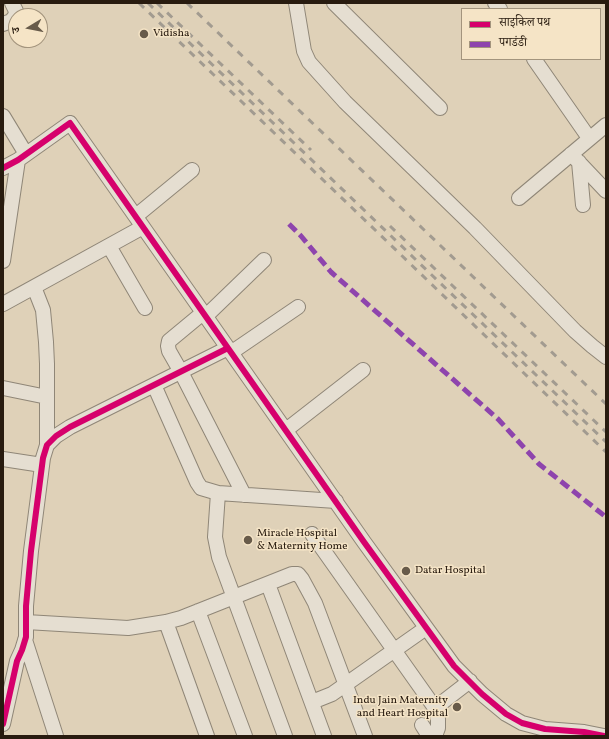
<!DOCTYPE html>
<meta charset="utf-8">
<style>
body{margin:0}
#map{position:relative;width:609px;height:739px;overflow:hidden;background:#dfd1b8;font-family:Vollkorn,"Noto Serif Devanagari",serif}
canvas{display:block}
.frame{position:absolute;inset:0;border:4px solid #281b0f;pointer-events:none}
.legend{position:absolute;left:461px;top:8px;width:140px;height:52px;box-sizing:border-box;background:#f5e4c6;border:1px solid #a3947d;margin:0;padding:5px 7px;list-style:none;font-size:12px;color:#281b0f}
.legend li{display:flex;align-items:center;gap:8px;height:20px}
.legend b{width:20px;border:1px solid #a3947d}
.north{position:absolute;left:8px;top:8px;width:40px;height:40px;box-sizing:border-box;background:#f5e4c6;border:1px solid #a3947d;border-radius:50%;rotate:260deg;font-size:11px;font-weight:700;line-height:16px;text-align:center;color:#281b0f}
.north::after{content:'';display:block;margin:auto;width:14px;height:18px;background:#685b4a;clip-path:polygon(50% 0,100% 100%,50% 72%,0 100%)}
</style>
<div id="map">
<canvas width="609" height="739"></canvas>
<div class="frame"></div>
<ul class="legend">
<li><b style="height:5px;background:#d6006c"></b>साइकिल पथ</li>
<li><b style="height:5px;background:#8e44ad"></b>पगडंडी</li>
</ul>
<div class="north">उ</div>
</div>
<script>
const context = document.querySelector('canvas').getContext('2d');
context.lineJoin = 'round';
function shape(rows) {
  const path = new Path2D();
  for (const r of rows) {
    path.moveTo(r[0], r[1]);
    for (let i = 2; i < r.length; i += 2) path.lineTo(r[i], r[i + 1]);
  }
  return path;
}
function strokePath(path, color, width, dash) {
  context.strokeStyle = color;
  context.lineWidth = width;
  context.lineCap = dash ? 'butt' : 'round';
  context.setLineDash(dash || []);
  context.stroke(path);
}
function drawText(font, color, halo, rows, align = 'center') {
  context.font = font + ' Vollkorn,serif';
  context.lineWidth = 3;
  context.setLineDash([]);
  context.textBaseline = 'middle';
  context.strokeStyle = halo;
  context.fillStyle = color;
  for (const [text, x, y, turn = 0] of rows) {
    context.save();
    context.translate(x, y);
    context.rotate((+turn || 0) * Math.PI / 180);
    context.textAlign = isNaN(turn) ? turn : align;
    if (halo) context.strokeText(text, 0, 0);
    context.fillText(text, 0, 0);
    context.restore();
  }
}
const minor = shape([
 [296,3,304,51,309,62,345,102,475,228,575,331,592,346,606,357],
 [334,3,440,108],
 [495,3,500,9],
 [3,24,11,21,15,16,16,11,12,3],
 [534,59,589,138],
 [3,116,26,154],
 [571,154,606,191],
 [579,162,583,205],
 [3,168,18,160,70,123,364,542,454,666,482,694,506,714,522,723,545,729,584,732,604,736],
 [519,198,606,125],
 [136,216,192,170],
 [109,246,145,308],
 [3,261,18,160],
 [34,287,43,310,46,342,47,364,47,445],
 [3,304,143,227],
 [204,312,169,341,168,346,169,351,181,372,244,495],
 [206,316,264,260],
 [232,352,298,307],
 [154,385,197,482,201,488,218,493,336,501],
 [3,388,47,397],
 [286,430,363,370],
 [3,459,42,465],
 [218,493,215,537,219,557,285,736],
 [312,534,435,708,438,719,438,728,435,736],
 [268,584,324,736],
 [198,611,245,736],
 [26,622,128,628,166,622,181,618,292,574,298,574,302,579,315,603,365,736],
 [166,622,207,736],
 [25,640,56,736],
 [312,702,332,694,426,628],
 [435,708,470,681],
 [3,724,17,661,22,650,26,637,26,606,31,551,43,458,47,445,56,436,70,427,228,348],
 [422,725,429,736]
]);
const rail = shape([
 [139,3,606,452],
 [148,3,606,442],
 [157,3,311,150],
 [187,3,606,404],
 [390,226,606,432]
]);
const quiet = shape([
 [289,224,301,236,331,272,498,419,539,464,606,517]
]);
const cycleway = shape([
 [3,168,18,160,70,123,364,542,454,666,482,694,506,714,522,723,545,729,584,732,604,736],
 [3,724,17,661,22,650,26,637,26,606,31,551,43,458,47,445,56,436,70,427,228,348]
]);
const markers = [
 [144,34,5,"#685b4a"],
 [248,540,5,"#685b4a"],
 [406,571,5,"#685b4a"],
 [457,707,5,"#685b4a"]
];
const poiNames = [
 ["Vidisha",153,34],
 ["Miracle Hospital",257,534],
 ["& Maternity Home",257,547],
 ["Datar Hospital",415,571],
 ["Indu Jain Maternity",448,701,"right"],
 ["and Heart Hospital",448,714,"right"]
];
strokePath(minor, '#8f8677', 16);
strokePath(minor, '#e5ded1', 14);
strokePath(rail, '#a29b90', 3, [7, 7]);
strokePath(quiet, '#8e44ad', 5, [10, 5]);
strokePath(cycleway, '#d6006c', 6);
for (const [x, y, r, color] of markers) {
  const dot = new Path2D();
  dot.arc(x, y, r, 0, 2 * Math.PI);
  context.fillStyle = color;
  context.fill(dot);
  strokePath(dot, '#f5e4c6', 1.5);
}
drawText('11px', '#281b0f', '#f5e4c6', poiNames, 'left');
</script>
